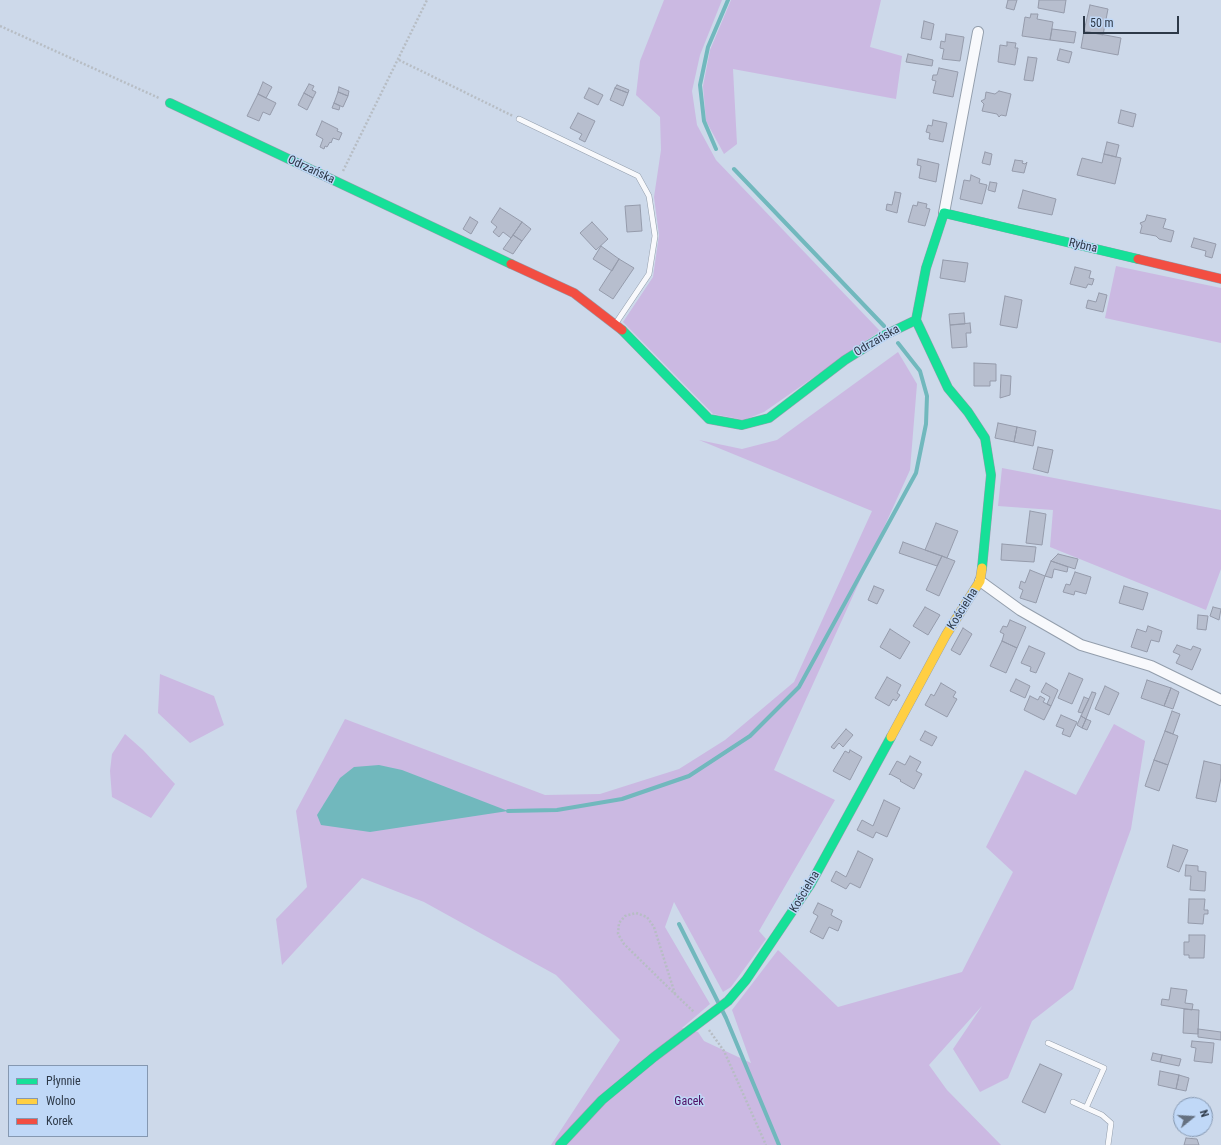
<!DOCTYPE html>
<meta charset="utf-8">
<style>
body{margin:0}
#map{position:relative;width:1221px;height:1145px;overflow:hidden;background:#cdd9ea;font-family:"Roboto Condensed",sans-serif}
canvas{display:block}
.legend{position:absolute;left:8px;top:1065px;width:140px;height:72px;box-sizing:border-box;background:#c0d8f7;border:1px solid #8598b1;margin:0;padding:5px 7px;list-style:none;font-size:12px;color:#2d3948}
.legend li{display:flex;align-items:center;gap:8px;height:20px}
.legend b{width:20px;border:1px solid #8598b1}
.north{position:absolute;left:1173px;top:1097px;width:40px;height:40px;box-sizing:border-box;background:#c0d8f7;border:1px solid #8598b1;border-radius:50%;rotate:72deg;font-size:11px;font-weight:700;line-height:16px;text-align:center;color:#2d3948}
.north::after{content:'';display:block;margin:auto;width:14px;height:18px;background:#657181;clip-path:polygon(50% 0,100% 100%,50% 72%,0 100%)}
.scale{position:absolute;left:1083px;top:16px;width:96px;height:18px;box-sizing:border-box;border:2px solid #2d3948;border-top:0;padding-left:5px;font-size:12px;line-height:14px;white-space:nowrap;color:#2d3948;-webkit-text-stroke:3px #c0d8f7;paint-order:stroke}
</style>
<div id="map">
<canvas width="1221" height="1145"></canvas>
<ul class="legend">
<li><b style="height:5px;background:#16e098"></b>Płynnie</li>
<li><b style="height:5px;background:#ffcf43"></b>Wolno</li>
<li><b style="height:5px;background:#f24e42"></b>Korek</li>
</ul>
<div class="north">N</div>
<div class="scale">50 m</div>
</div>
<script>
const context = document.querySelector('canvas').getContext('2d');
context.lineJoin = 'round';
function fill(path, color) {
  context.fillStyle = color;
  context.fill(path, 'evenodd');
}
function shape(rows) {
  const path = new Path2D();
  for (const r of rows) {
    path.moveTo(r[0], r[1]);
    for (let i = 2; i < r.length; i += 2) path.lineTo(r[i], r[i + 1]);
  }
  return path;
}
function strokePath(path, color, width, dash) {
  context.strokeStyle = color;
  context.lineWidth = width;
  context.lineCap = dash ? 'butt' : 'round';
  context.setLineDash(dash || []);
  context.stroke(path);
}
function drawText(font, color, halo, rows, align = 'center') {
  context.font = font + ' "Roboto Condensed",sans-serif';
  context.lineWidth = 3;
  context.setLineDash([]);
  context.textBaseline = 'middle';
  context.strokeStyle = halo;
  context.fillStyle = color;
  for (const [text, x, y, turn = 0] of rows) {
    context.save();
    context.translate(x, y);
    context.rotate((+turn || 0) * Math.PI / 180);
    context.textAlign = isNaN(turn) ? turn : align;
    if (halo) context.strokeText(text, 0, 0);
    context.fillText(text, 0, 0);
    context.restore();
  }
}
const green = shape([
 [664,0,722,0,700,55,692,91,697,125,716,160,880,331,764,412,744,420,713,414,623,322,653,277,659,235,654,197,661,150,660,117,636,95,640,61],
 [731,0,881,0,870,47,902,56,896,99,733,69,737,144,724,154,706,121,703,86,710,50],
 [1116,266,1221,288,1221,343,1105,318],
 [898,352,917,384,910,470,774,770,835,800,759,931,766,939,731,987,723,992,674,902,665,927,710,1004,682,1028,698,1032,704,1041,751,1063,732,1010,778,950,838,1007,962,972,1013,872,986,847,1025,770,1076,795,1114,724,1145,741,1131,829,1073,989,1032,1021,1008,1078,980,1092,953,1049,982,1006,929,1065,947,1090,1001,1145,551,1145,620,1040,556,975,424,902,362,878,282,965,276,919,307,887,296,811,345,719,545,795,600,794,679,769,725,740,794,682,872,511,699,440,742,449,777,440],
 [1002,468,1221,510,1221,569,1206,610,1050,547,1053,510,998,506],
 [160,674,214,696,224,725,190,743,158,713],
 [125,734,143,750,175,784,151,818,112,797,110,771,112,754]
]);
const water = shape([
 [379,765,402,770,508,811,370,832,321,825,317,815,340,778,354,767]
]);
const stream = shape([
 [716,149,704,121,700,85,708,47,728,0],
 [734,169,884,326],
 [508,811,557,810,622,799,689,776,750,736,799,687,916,473,926,424,927,396,920,371,898,343],
 [679,924,726,1018,779,1145]
]);
const building = shape([
 [1008,0,1017,0,1014,10,1006,8,1008,0],
 [1039,0,1066,0,1064,13,1038,8,1039,0],
 [1090,5,1108,9,1103,35,1084,31,1090,5],
 [1031,14,1038,14,1037,19,1053,22,1050,40,1022,36,1025,17,1030,18,1031,14],
 [924,21,934,24,931,40,921,38,924,21],
 [1052,29,1076,32,1074,43,1050,40,1052,29],
 [1084,31,1121,38,1118,55,1081,48,1084,31],
 [946,34,964,37,960,61,942,59,944,49,940,48,941,41,945,42,946,34],
 [1007,42,1016,43,1015,48,1018,48,1015,65,998,62,1000,45,1007,46,1007,42],
 [1060,49,1072,52,1069,63,1057,60,1060,49],
 [908,54,933,60,932,66,906,62,908,54],
 [1028,57,1037,58,1033,81,1024,80,1028,57],
 [939,68,958,72,953,97,933,93,936,81,932,80,933,75,937,75,939,68],
 [263,82,272,87,266,98,258,94,263,82],
 [309,84,314,86,312,90,316,92,313,98,304,93,309,84],
 [617,85,629,90,628,93,615,88,617,85],
 [339,87,349,91,348,96,338,92,339,87],
 [589,88,603,95,598,105,584,98,589,88],
 [615,88,628,93,623,106,610,100,615,88],
 [999,91,1011,94,1006,116,1001,115,999,117,997,114,982,111,984,104,981,101,985,99,986,92,995,94,999,91],
 [338,92,348,96,343,107,334,103,338,92],
 [304,93,313,98,307,110,298,105,304,93],
 [258,94,276,103,270,115,263,112,259,121,247,116,258,94],
 [334,103,340,106,339,110,332,108,334,103],
 [1121,110,1136,114,1133,127,1118,123,1121,110],
 [578,113,595,121,585,142,579,139,582,134,570,128,578,113],
 [933,120,947,123,943,142,929,139,930,133,926,132,928,125,932,126,933,120],
 [322,121,338,129,337,131,342,133,339,140,333,138,331,143,330,142,327,147,325,146,324,149,320,147,323,139,316,135,322,121],
 [1107,142,1119,145,1116,157,1104,154,1107,142],
 [985,152,992,154,990,165,982,163,985,152],
 [1104,154,1121,158,1115,184,1077,175,1082,158,1102,163,1104,154],
 [918,159,939,164,936,182,919,178,921,166,917,165,918,159],
 [1015,160,1023,161,1022,163,1025,164,1027,162,1024,173,1012,171,1015,160],
 [971,175,980,179,979,183,987,185,982,204,960,199,964,180,970,181,971,175],
 [990,182,997,183,995,192,988,190,990,182],
 [1023,190,1056,199,1052,215,1018,208,1023,190],
 [895,192,901,193,897,213,886,210,887,204,892,205,895,192],
 [918,202,927,204,926,208,930,209,925,226,908,222,913,205,917,206,918,202],
 [640,205,642,231,627,232,625,206,640,205],
 [500,208,522,222,511,238,503,232,499,237,493,232,497,227,491,222,500,208],
 [1147,215,1166,219,1163,228,1174,231,1171,242,1159,239,1156,236,1140,233,1142,226,1140,223,1145,221,1147,215],
 [470,217,478,222,471,234,463,229,470,217],
 [522,222,531,229,522,241,513,235,522,222],
 [592,222,608,239,596,250,580,233,592,222],
 [513,235,522,241,513,254,503,249,513,235],
 [1194,238,1216,244,1212,258,1205,256,1206,251,1191,247,1194,238],
 [601,246,619,259,612,271,593,259,601,246],
 [619,259,634,268,613,299,599,290,619,259],
 [943,260,968,263,965,282,940,278,943,260],
 [1075,267,1091,271,1089,278,1094,279,1092,285,1088,284,1086,288,1070,284,1075,267],
 [1099,293,1107,295,1103,312,1086,308,1088,300,1096,302,1099,293],
 [1005,296,1022,300,1017,328,1000,325,1005,296],
 [964,313,965,324,950,325,949,314,964,313],
 [970,323,971,333,966,333,967,347,952,348,950,325,970,323],
 [974,363,996,364,996,381,990,381,990,386,974,386,974,363],
 [1001,375,1011,376,1010,395,1000,398,1001,375],
 [998,423,1017,427,1014,442,995,438,998,423],
 [1017,427,1036,431,1033,446,1014,442,1017,427],
 [1038,447,1053,450,1048,473,1033,469,1038,447],
 [1030,511,1046,514,1042,545,1026,543,1030,511],
 [936,523,958,531,947,558,925,550,936,523],
 [903,542,942,556,937,566,899,553,903,542],
 [1002,544,1036,547,1034,562,1001,560,1002,544],
 [1058,554,1078,559,1075,569,1051,561,1058,554],
 [942,556,955,561,939,596,926,590,942,556],
 [1051,561,1068,567,1067,572,1054,569,1052,578,1045,576,1051,561],
 [1030,570,1045,576,1036,603,1020,598,1023,590,1019,588,1021,581,1025,583,1030,570],
 [1075,572,1091,577,1086,594,1075,591,1074,595,1063,592,1066,584,1070,585,1075,572],
 [874,586,884,590,877,604,868,600,874,586],
 [1124,586,1148,593,1143,610,1119,603,1124,586],
 [925,607,940,615,928,635,913,626,925,607],
 [1213,607,1221,609,1219,620,1210,616,1213,607],
 [1198,615,1208,616,1206,630,1197,629,1198,615],
 [1010,620,1026,627,1017,648,1002,641,1004,634,1000,632,1003,626,1007,627,1010,620],
 [1148,626,1162,631,1159,642,1151,640,1147,652,1131,647,1137,629,1146,632,1148,626],
 [963,628,972,634,960,655,951,650,963,628],
 [890,629,910,642,900,659,880,647,890,629],
 [1002,641,1017,648,1006,673,990,666,1002,641],
 [1177,645,1191,650,1193,646,1201,649,1192,670,1176,663,1180,655,1173,652,1177,645],
 [1029,646,1045,653,1036,673,1030,671,1031,667,1021,663,1029,646],
 [1069,673,1083,679,1072,704,1058,698,1069,673],
 [887,677,901,685,897,693,900,695,896,701,893,699,889,706,875,698,887,677],
 [1016,679,1030,686,1025,698,1010,691,1016,679],
 [1147,680,1171,688,1164,706,1141,698,1147,680],
 [941,683,956,692,953,697,957,699,947,717,925,705,931,694,934,696,941,683],
 [1046,683,1058,690,1051,706,1047,704,1050,697,1041,692,1046,683],
 [1105,686,1119,693,1109,715,1095,709,1105,686],
 [1171,688,1179,692,1173,709,1164,706,1171,688],
 [1092,692,1096,693,1086,719,1081,716,1092,692],
 [1030,696,1038,700,1040,696,1045,699,1043,702,1051,706,1044,720,1024,710,1030,696],
 [1084,697,1089,699,1082,713,1078,712,1084,697],
 [1172,711,1180,714,1173,734,1165,731,1172,711],
 [1061,715,1077,722,1070,737,1062,734,1064,729,1056,726,1061,715],
 [1081,716,1086,719,1082,728,1077,725,1081,716],
 [1086,719,1091,721,1087,730,1082,728,1086,719],
 [846,729,853,735,843,747,839,743,834,749,831,747,846,729],
 [925,731,937,737,932,746,920,740,925,731],
 [1165,731,1178,736,1168,765,1154,760,1165,731],
 [850,750,862,757,850,780,833,771,845,751,849,753,850,750],
 [910,756,921,762,916,771,922,774,914,789,900,781,901,780,890,774,889,775,897,761,905,765,910,756],
 [1154,760,1168,765,1159,791,1145,786,1154,760],
 [1204,761,1221,765,1221,778,1216,802,1196,798,1204,761],
 [884,800,900,808,887,837,876,832,873,838,857,830,862,820,873,826,884,800],
 [1173,845,1188,850,1179,872,1167,867,1173,845],
 [858,851,873,859,860,888,850,883,846,889,831,881,836,871,846,877,858,851],
 [1186,865,1198,866,1198,871,1206,872,1205,891,1190,890,1191,876,1185,876,1186,865],
 [1189,899,1205,899,1204,910,1208,910,1208,914,1204,914,1203,924,1188,923,1189,899],
 [818,903,833,910,831,915,842,921,838,931,829,927,823,939,810,932,818,916,813,913,818,903],
 [1189,935,1205,935,1204,958,1189,958,1189,955,1184,955,1184,942,1189,942,1189,935],
 [1171,988,1187,990,1185,1003,1193,1004,1192,1010,1161,1005,1162,999,1169,1000,1171,988],
 [1184,1009,1199,1010,1198,1034,1183,1033,1184,1009],
 [1198,1029,1221,1032,1221,1040,1198,1037,1198,1029],
 [1192,1041,1214,1043,1212,1063,1194,1061,1196,1048,1191,1047,1192,1041],
 [1153,1053,1162,1055,1160,1062,1151,1060,1153,1053],
 [1162,1055,1181,1059,1179,1066,1160,1062,1162,1055],
 [1040,1064,1062,1074,1045,1113,1022,1102,1040,1064],
 [1160,1071,1179,1075,1176,1089,1158,1085,1160,1071],
 [1179,1075,1189,1078,1186,1091,1176,1089,1179,1075],
 [1186,1138,1197,1139,1199,1145,1184,1145,1186,1138]
]);
const path = shape([
 [0,26,159,98],
 [399,60,513,116],
 [343,171,427,0],
 [675,994,654,927,647,917,636,913,625,916,619,923,618,934,624,944,675,994,694,1012],
 [709,1030,724,1051,766,1145]
]);
const lane = shape([
 [519,119,638,176,649,196,655,236,649,274,616,323],
 [1048,1043,1104,1068,1086,1108],
 [1073,1102,1102,1115,1111,1123,1108,1145]
]);
const street = shape([
 [944,213,978,32],
 [980,581,1020,610,1081,645,1151,666,1221,700]
]);
const fast = shape([
 [170,103,511,264],
 [916,320,926,268,944,213,1138,259],
 [916,320,948,388,968,412,985,438,991,475,982,568],
 [622,330,709,419,742,425,769,418,845,360,885,335,916,320],
 [560,1145,602,1100,654,1057,728,1001,746,980,810,885,891,737]
]);
const slow = shape([
 [891,737,946,635,980,581,982,568]
]);
const jam = shape([
 [1138,259,1221,279],
 [511,264,574,293,622,330]
]);
const streetNames = [
 ["Odrzańska",311,170,25],
 ["Rybna",1083,246,13],
 ["Odrzańska",877,341,-30],
 ["Kościelna",963,609,-58],
 ["Kościelna",805,892,-59]
];
const parkNames = [
 ["Gacek",689,1102]
];
fill(green, '#cbb9e2');
fill(water, '#71b8bd');
strokePath(stream, '#71b8bd', 4);
fill(building, '#b7bece');
strokePath(building, '#959bab', 1);
strokePath(lane, '#939eac', 6);
strokePath(street, '#939eac', 12);
strokePath(fast, '#939eac', 10);
strokePath(slow, '#939eac', 10);
strokePath(jam, '#939eac', 10);
strokePath(path, '#b7bdc4', 2.5, [2, 2]);
strokePath(lane, '#f8f9fc', 5);
strokePath(street, '#f8f9fc', 10);
strokePath(fast, '#16e098', 9);
strokePath(slow, '#ffcf43', 9);
strokePath(jam, '#f24e42', 9);
drawText('12px', '#2d3948', '#c0d8f7', streetNames);
drawText('12px', '#501066', '#c0d8f7', parkNames);
</script>
